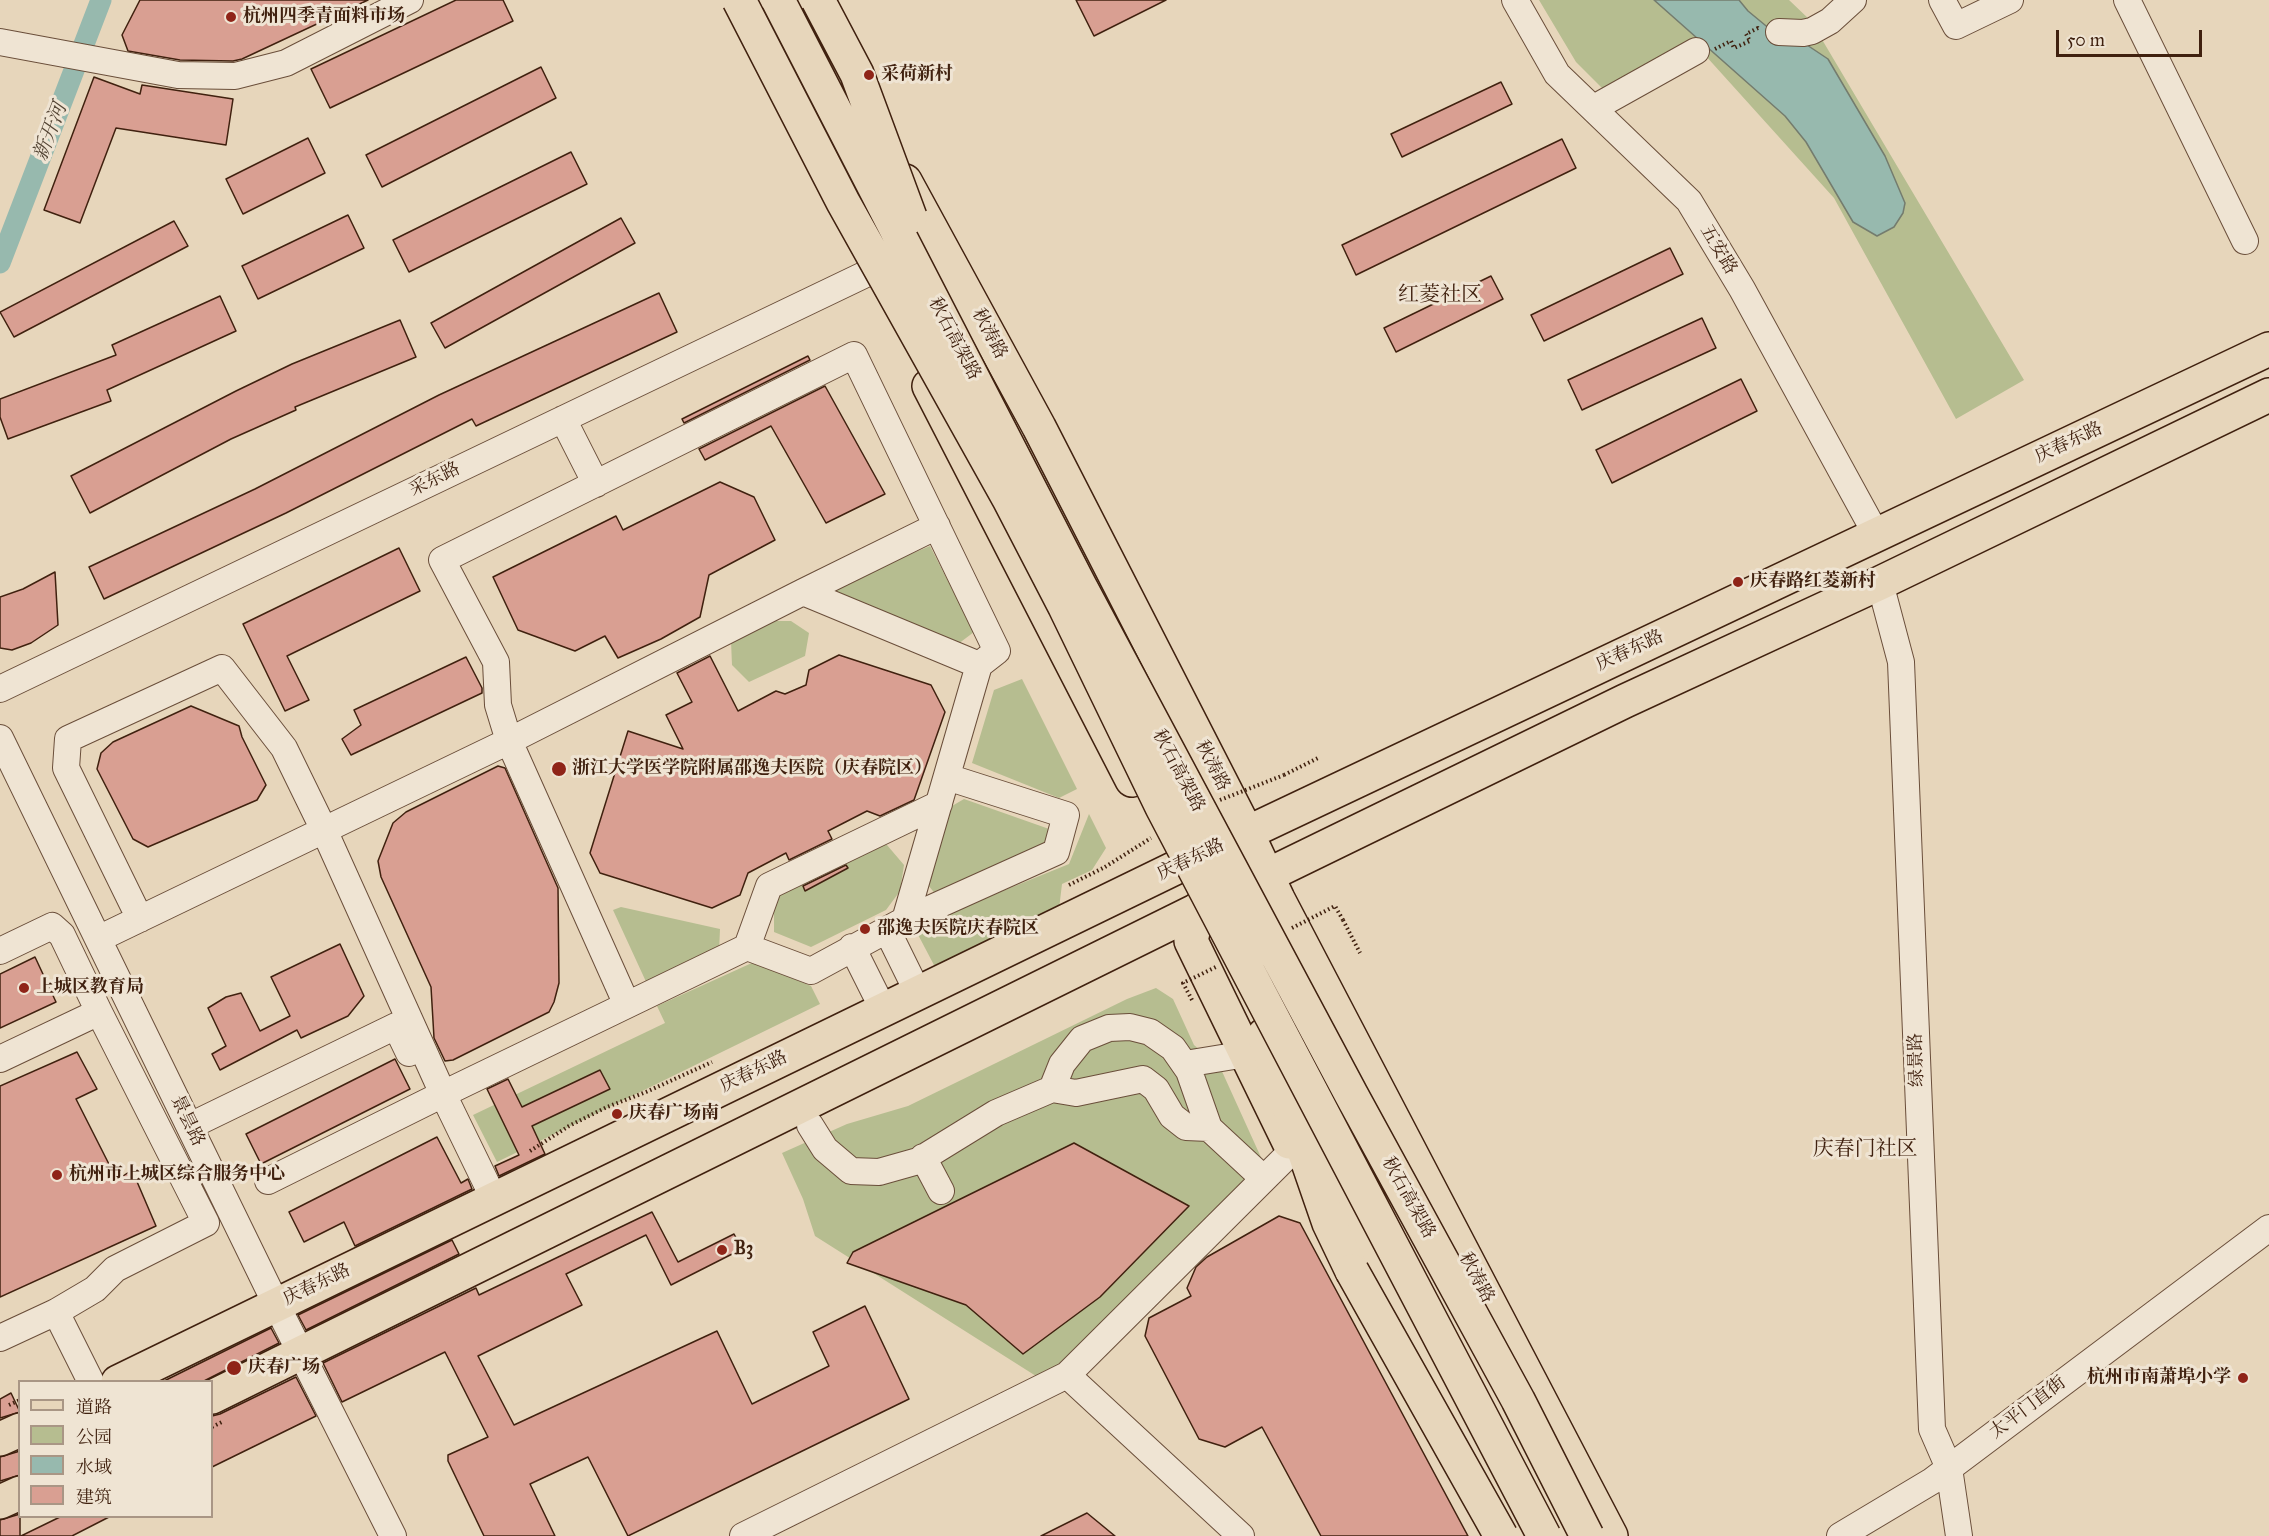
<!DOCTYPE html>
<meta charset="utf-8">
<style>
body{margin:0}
#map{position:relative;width:2269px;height:1536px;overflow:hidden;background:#e7d6bb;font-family:"IM FELL Great Primer","Noto Serif SC",serif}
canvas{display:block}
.legend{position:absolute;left:18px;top:1380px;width:195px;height:138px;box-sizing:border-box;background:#efe4d3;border:2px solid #a99685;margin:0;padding:8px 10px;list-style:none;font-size:18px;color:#40210f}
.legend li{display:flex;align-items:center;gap:12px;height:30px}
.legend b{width:30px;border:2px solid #a99685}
.scale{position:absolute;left:2056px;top:30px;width:146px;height:27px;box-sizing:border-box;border:3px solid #40210f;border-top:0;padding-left:8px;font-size:18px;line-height:21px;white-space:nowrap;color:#40210f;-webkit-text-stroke:4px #efe4d3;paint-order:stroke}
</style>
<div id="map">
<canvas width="2269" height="1536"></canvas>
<ul class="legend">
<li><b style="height:8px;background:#e7d6bb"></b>道路</li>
<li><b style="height:16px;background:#b6bd90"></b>公园</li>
<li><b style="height:16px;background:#97b9ae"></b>水域</li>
<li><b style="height:16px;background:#d99f92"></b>建筑</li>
</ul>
<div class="scale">50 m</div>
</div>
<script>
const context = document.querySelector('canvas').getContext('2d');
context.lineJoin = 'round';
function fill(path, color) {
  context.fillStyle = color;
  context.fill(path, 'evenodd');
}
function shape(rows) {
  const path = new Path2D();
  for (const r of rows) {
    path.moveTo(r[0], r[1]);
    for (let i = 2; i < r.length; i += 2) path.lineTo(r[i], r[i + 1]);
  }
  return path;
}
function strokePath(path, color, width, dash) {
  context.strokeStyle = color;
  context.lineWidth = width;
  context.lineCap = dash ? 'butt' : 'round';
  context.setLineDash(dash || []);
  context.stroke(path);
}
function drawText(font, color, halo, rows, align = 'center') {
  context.font = font + ' "IM FELL Great Primer","Noto Serif SC",serif';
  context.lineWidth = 6;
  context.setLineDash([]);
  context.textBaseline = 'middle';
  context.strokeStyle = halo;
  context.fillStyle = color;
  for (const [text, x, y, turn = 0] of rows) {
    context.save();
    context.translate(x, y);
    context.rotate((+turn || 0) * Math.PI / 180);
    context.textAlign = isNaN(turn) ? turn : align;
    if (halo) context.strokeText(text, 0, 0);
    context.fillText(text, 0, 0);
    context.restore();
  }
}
const green = shape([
 [1539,0,1789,0,1811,21,2024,380,1956,419,1834,198,1695,44,1604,90,1576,62],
 [930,546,974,632,958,644,833,596,837,585],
 [769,621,791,621,809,633,805,656,749,682,732,665,731,641],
 [1022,679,1077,789,1059,798,972,763,994,690],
 [964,799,1052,830,1048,851,937,896,928,885,952,806],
 [1089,814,1106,848,1092,870,1062,884,1059,909,935,967,914,927,1069,864],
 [872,844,887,845,904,865,900,891,886,910,811,947,774,932,774,905,778,889],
 [621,907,720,929,719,952,648,986,613,910],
 [754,962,811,986,820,1004,497,1162,473,1115,665,1023,657,1006],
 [1156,988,1173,999,1194,1045,1220,1067,1274,1186,1047,1383,815,1236,803,1199,782,1153,847,1124,908,1106,1127,999]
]);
const water = shape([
 [1654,0,1739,0,1748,11,1771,30,1807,45,1828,59,1885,156,1905,203,1903,213,1894,227,1877,236,1853,222,1806,142,1785,116,1654,0]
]);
const canal = shape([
 [0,263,101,0]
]);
const building = shape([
 [140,0,368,0,242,59,233,61,180,60,128,51,122,35,140,0],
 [456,0,503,0,513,21,330,108,311,69,456,0],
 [1076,0,1166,0,1094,36,1076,0],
 [541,67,556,98,382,187,366,155,541,67],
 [94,77,140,94,142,85,233,99,226,145,116,128,80,223,44,210,94,77],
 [1501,82,1512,104,1402,157,1391,134,1501,82],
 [308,138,325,173,243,214,226,179,308,138],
 [1562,139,1576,168,1356,275,1342,245,1562,139],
 [571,152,587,184,409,272,393,240,571,152],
 [348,215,364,248,258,299,242,266,348,215],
 [621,218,635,243,445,348,431,323,621,218],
 [174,221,188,246,14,337,0,312,174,221],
 [1670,248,1683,274,1544,341,1531,315,1670,248],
 [1491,276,1503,299,1396,352,1384,328,1491,276],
 [659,293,677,332,476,426,472,419,286,513,104,599,89,567,255,489,439,395,659,293],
 [220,296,236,331,107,390,111,401,8,439,0,417,0,399,116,355,112,345,220,296],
 [1702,318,1716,348,1582,410,1568,380,1702,318],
 [400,320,416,357,295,407,296,410,231,439,90,513,71,476,236,391,292,364,400,320],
 [808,356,810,360,684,423,682,419,808,356],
 [1741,379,1757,411,1612,483,1596,450,1741,379],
 [825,386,885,494,826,523,771,426,705,460,699,449,825,386],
 [720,482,754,497,775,540,709,575,700,617,661,639,618,658,605,636,575,651,518,630,493,577,616,516,623,530,720,482],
 [399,548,420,591,287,656,309,700,285,711,243,624,399,548],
 [55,572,58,625,31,643,12,650,0,648,0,597,23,589,55,572],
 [839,655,931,685,945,712,914,800,880,816,867,811,828,831,832,839,789,860,786,853,748,873,740,895,712,908,600,873,590,853,628,731,683,749,666,715,692,702,677,673,710,656,738,711,776,691,785,694,806,685,809,670,839,655],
 [466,657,482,688,482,693,351,755,342,739,361,725,354,710,466,657],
 [191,706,239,726,242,737,266,785,257,800,148,847,133,839,97,769,101,753,113,742,191,706],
 [498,766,505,768,558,888,559,983,554,1002,549,1012,453,1060,445,1061,434,1038,431,987,381,877,378,861,393,823,406,812,498,766],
 [846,865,848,868,805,891,803,886,846,865],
 [340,944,364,996,348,1016,301,1038,297,1030,220,1070,212,1054,226,1046,208,1008,226,997,241,993,260,1031,290,1016,271,977,340,944],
 [35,957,56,1002,0,1028,0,974,35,957],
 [77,1052,97,1089,76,1099,117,1180,132,1170,156,1226,0,1297,0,1086,77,1052],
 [395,1059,410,1089,261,1164,246,1134,395,1059],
 [600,1070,610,1089,532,1126,545,1154,499,1176,495,1166,519,1155,487,1089,508,1079,522,1107,600,1070],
 [437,1137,461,1183,468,1179,472,1189,355,1246,344,1222,304,1242,289,1212,437,1137],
 [1074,1143,1189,1206,1100,1297,1023,1354,966,1305,847,1263,853,1252,1074,1143],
 [652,1212,678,1262,734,1234,742,1249,671,1285,646,1235,566,1274,582,1305,478,1356,514,1425,717,1331,752,1404,829,1366,813,1332,865,1306,909,1399,628,1536,588,1457,530,1484,555,1536,484,1536,448,1461,448,1455,488,1437,445,1352,342,1402,323,1363,476,1288,479,1295,652,1212],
 [1279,1216,1300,1223,1468,1536,1321,1536,1262,1427,1225,1447,1199,1439,1145,1336,1149,1318,1191,1296,1187,1288,1196,1267,1207,1257,1279,1216],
 [452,1240,459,1254,306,1330,298,1315,452,1240],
 [271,1328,279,1343,202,1382,162,1382,271,1328],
 [296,1377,316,1416,212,1467,212,1416,220,1414,296,1377],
 [11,1393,20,1412,0,1418,0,1399,11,1393],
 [20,1451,20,1475,0,1481,0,1457,20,1451],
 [1087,1513,1115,1536,1041,1536,1087,1513],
 [20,1514,20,1536,0,1536,0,1520,20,1514],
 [62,1516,111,1516,72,1536,21,1536,62,1516]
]);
const path = shape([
 [1715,49,1731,41,1734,48,1750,41,1746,34,1758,28,1759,29],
 [1284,775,1318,758],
 [1069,885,1105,867],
 [1343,920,1360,953],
 [530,1151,569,1126,607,1107,646,1092,712,1062],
 [9,1405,20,1400],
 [212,1427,222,1422]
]);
const minor = shape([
 [1515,0,1557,74,1689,201,1742,289,1876,534],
 [1942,0,1956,26,2010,0],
 [2127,0,2245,241],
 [1779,32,1803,33,1812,31,1830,21,1853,0],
 [0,42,178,75,235,76,286,63,410,0],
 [1594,108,1696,51],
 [563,419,596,484],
 [1880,583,1901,662,1932,1429,1949,1468,1959,1536],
 [803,592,979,665,905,920,811,971,747,947,627,1005,509,741,498,705,496,662,442,560,854,355,997,651,979,665],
 [0,689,870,272],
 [0,738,276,1304,393,1536],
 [140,919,66,768,68,739,222,668,284,748,324,830,443,1094,494,1199],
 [905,920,1056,852,1066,815,947,777],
 [887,930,918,993],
 [98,939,509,741,803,592,937,526],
 [747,947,769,886,939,804],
 [852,947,883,1009],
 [0,951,52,926,62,935,99,1012],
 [0,1059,99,1012,206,1223,115,1269,95,1289,56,1312,0,1338],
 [1185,1064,1234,1056],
 [1052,1089,1076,1093,1143,1079,1156,1089,1172,1116,1186,1127,1209,1128],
 [443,1094,627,1005],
 [810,1125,825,1149,851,1171,879,1172,918,1161,996,1113,1052,1089,1062,1064,1082,1039,1109,1028,1130,1027,1150,1032,1173,1048,1189,1071,1209,1128,1264,1179],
 [190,1126,396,1026,409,1053],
 [923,1157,941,1191],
 [268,1181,431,1100],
 [56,1312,91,1382],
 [1067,1375,1241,1536],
 [743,1536,1067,1375,1293,1150],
 [1840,1536,1932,1481,2269,1228]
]);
const major = shape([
 [905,181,1039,427,1247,833,1278,899,1611,1536],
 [929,386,1132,780],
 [1198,909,1191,941,1289,1142],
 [1313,1140,1359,1239,1520,1536],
 [118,1382,1247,833,2269,349],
 [212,1397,1266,876,1625,701,1880,583,2269,395],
 [0,1439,20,1430],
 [0,1502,20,1493]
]);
const highway = shape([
 [1264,1035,1329,1223,1352,1271]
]);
const pathBridge = shape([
 [1220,800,1284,775],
 [1105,867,1151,838],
 [1292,928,1335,906,1343,920],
 [1192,1000,1183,983,1218,966]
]);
const highwayBridge = shape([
 [739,0,843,202,1009,499,1065,607,1162,807,1544,1536],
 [778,0,1080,586,1351,1094,1518,1400,1587,1536],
 [818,0,857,74,910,217],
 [1352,1271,1501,1536]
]);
const markers = [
 [231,17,6,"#8f2418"],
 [869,75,6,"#8f2418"],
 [1738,582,6,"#8f2418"],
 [559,769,8,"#8f2418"],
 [865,929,6,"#8f2418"],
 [24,988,6,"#8f2418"],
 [617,1114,6,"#8f2418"],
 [57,1175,6,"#8f2418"],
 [722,1250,6,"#8f2418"],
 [234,1368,8,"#8f2418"],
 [2243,1378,6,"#8f2418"]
];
const poiNames = [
 ["杭州四季青面料市场",243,17],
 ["采荷新村",881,75],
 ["庆春路红菱新村",1750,582],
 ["浙江大学医学院附属邵逸夫医院（庆春院区）",572,769],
 ["邵逸夫医院庆春院区",877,929],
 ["上城区教育局",36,988],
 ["庆春广场南",629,1114],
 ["杭州市上城区综合服务中心",69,1175],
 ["B3",734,1250],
 ["庆春广场",248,1368],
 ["杭州市南萧埠小学",2231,1378,"right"]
];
const streetNames = [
 ["五安路",1718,250,59],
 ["秋涛路",989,334,62],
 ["秋石高架路",954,339,62],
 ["庆春东路",2069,443,-25],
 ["采东路",435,480,-26],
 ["庆春东路",1630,651,-25],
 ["秋涛路",1212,766,63],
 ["秋石高架路",1178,771,62],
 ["庆春东路",1191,860,-26],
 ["绿景路",1917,1060,-92],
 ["庆春东路",754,1072,-26],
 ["景昙路",187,1121,64],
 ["秋石高架路",1408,1198,61],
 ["秋涛路",1476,1278,62],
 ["庆春东路",317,1285,-26],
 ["太平门直街",2028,1408,-37]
];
const waterNames = [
 ["新开河",51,132,-69]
];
const quarterNames = [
 ["红菱社区",1440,296],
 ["庆春门社区",1865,1150]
];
fill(green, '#b6bd90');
fill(water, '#97b9ae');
strokePath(water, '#747c6e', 1.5);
strokePath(canal, '#97b9ae', 21);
fill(building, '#d99f92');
strokePath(building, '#40210f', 1.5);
strokePath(minor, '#6a4e3a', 28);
strokePath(major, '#40210f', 36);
strokePath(highway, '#40210f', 36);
strokePath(path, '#40210f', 4, [1.5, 3]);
strokePath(minor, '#efe4d3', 26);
strokePath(major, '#e7d6bb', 33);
strokePath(highway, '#e7d6bb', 33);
strokePath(highwayBridge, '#40210f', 36, []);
strokePath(pathBridge, '#40210f', 4, [1.5, 3]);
strokePath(highwayBridge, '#e7d6bb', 33);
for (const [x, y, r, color] of markers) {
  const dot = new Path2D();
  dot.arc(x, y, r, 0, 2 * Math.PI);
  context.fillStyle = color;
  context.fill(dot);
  strokePath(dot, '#efe4d3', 2);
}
drawText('bold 18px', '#40210f', '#efe4d3', poiNames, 'left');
drawText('18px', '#40210f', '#efe4d3', streetNames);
drawText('italic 20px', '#564737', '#efe4d3', waterNames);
drawText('21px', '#40210f', '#efe4d3', quarterNames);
</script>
